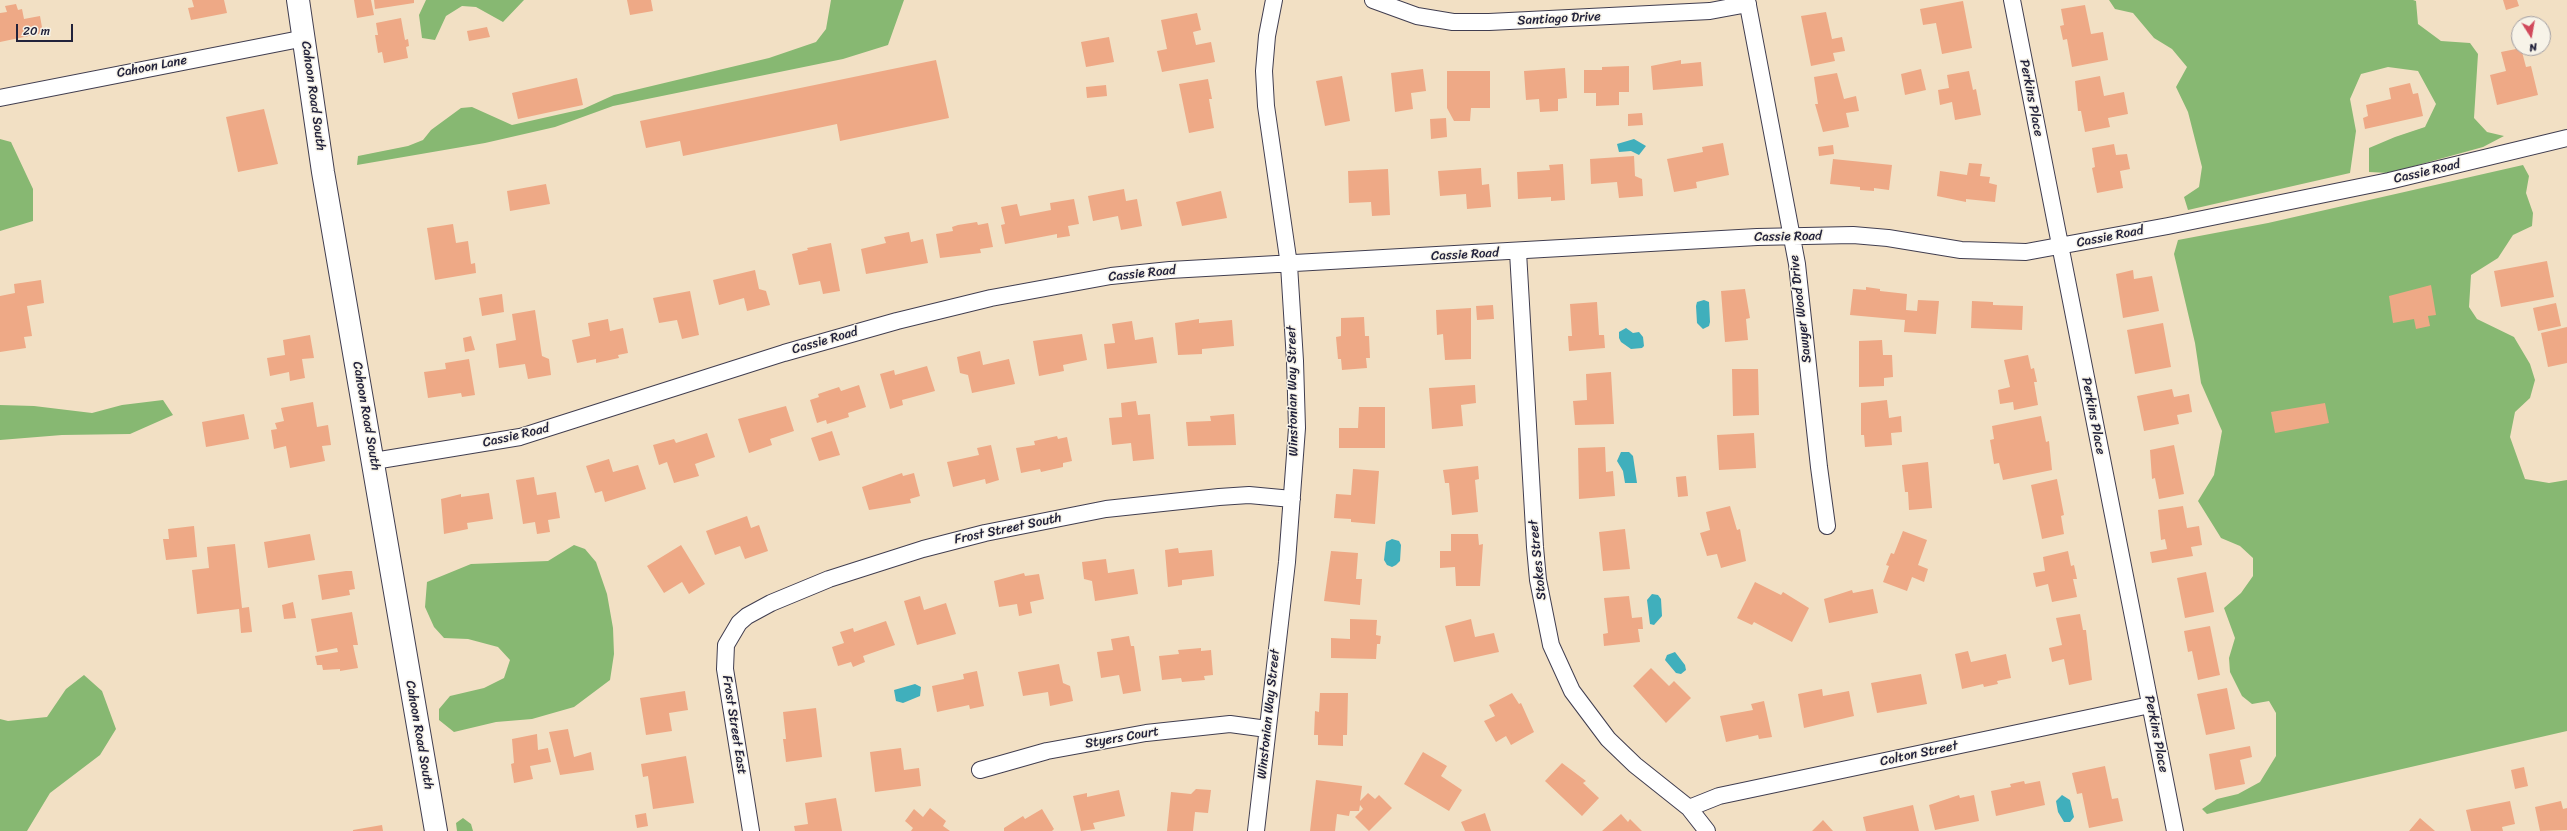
<!DOCTYPE html>
<style>
body{margin:0}
#map{position:relative;width:2567px;height:831px;overflow:hidden;background:#f2e0c4;font-family:Sriracha,sans-serif}
canvas{display:block}
.north{position:absolute;left:2511px;top:16px;width:40px;height:40px;box-sizing:border-box;background:#f7f3e8;border:1px solid #a29fa3;border-radius:50%;rotate:169deg;font-size:11px;font-weight:700;line-height:16px;text-align:center;color:#22223b}
.north::after{content:'';display:block;margin:auto;width:14px;height:18px;background:#d1495b;clip-path:polygon(50% 0,100% 100%,50% 72%,0 100%)}
.scale{position:absolute;left:16px;top:24px;width:57px;height:18px;box-sizing:border-box;border:2px solid #22223b;border-top:0;padding-left:5px;font-size:12px;line-height:14px;white-space:nowrap;color:#22223b;-webkit-text-stroke:3px #f7f3e8;paint-order:stroke}
</style>
<div id="map">
<canvas width="2567" height="831"></canvas>
<div class="north">N</div>
<div class="scale">20 m</div>
</div>
<script>
const context = document.querySelector('canvas').getContext('2d');
context.lineJoin = 'round';
function fill(path, color) {
  context.fillStyle = color;
  context.fill(path, 'evenodd');
}
function shape(rows) {
  const path = new Path2D();
  for (const r of rows) {
    path.moveTo(r[0], r[1]);
    for (let i = 2; i < r.length; i += 2) path.lineTo(r[i], r[i + 1]);
  }
  return path;
}
function strokePath(path, color, width, dash) {
  context.strokeStyle = color;
  context.lineWidth = width;
  context.lineCap = dash ? 'butt' : 'round';
  context.setLineDash(dash || []);
  context.stroke(path);
}
function drawText(font, color, halo, rows, align = 'center') {
  context.font = font + ' Sriracha,sans-serif';
  context.lineWidth = 3;
  context.setLineDash([]);
  context.textBaseline = 'middle';
  context.strokeStyle = halo;
  context.fillStyle = color;
  for (const [text, x, y, turn = 0] of rows) {
    context.save();
    context.translate(x, y);
    context.rotate((+turn || 0) * Math.PI / 180);
    context.textAlign = isNaN(turn) ? turn : align;
    if (halo) context.strokeText(text, 0, 0);
    context.fillText(text, 0, 0);
    context.restore();
  }
}
const forest = shape([
 [426,0,524,0,503,22,476,7,462,6,446,16,435,40,422,38,419,15],
 [831,0,904,0,888,45,843,59,613,106,555,127,485,143,357,165,358,156,408,146,423,140,431,130,461,108,472,107,512,125,583,109,614,95,769,58,816,42,826,29],
 [2109,0,2413,0,2416,1,2418,24,2441,41,2470,43,2478,54,2474,118,2487,132,2504,136,2483,147,2389,173,2369,172,2369,148,2395,137,2425,127,2436,104,2418,71,2388,67,2361,74,2350,99,2356,131,2350,173,2188,210,2184,197,2199,187,2202,167,2188,112,2176,87,2187,67,2172,49,2154,38,2133,13,2115,9],
 [0,139,11,142,33,189,33,221,0,231],
 [2523,165,2529,176,2526,193,2533,213,2532,226,2513,235,2498,258,2471,275,2469,307,2477,319,2514,337,2530,364,2535,380,2530,398,2515,412,2510,437,2525,479,2549,483,2567,480,2567,731,2207,814,2202,809,2217,799,2238,794,2260,782,2276,756,2276,713,2269,701,2252,704,2242,696,2230,672,2229,658,2235,638,2224,608,2241,593,2253,576,2253,558,2240,546,2221,538,2198,501,2214,475,2222,431,2201,383,2195,343,2174,254,2178,240,2268,223],
 [163,400,173,415,130,434,62,435,0,440,0,405,34,406,92,413,122,405],
 [574,545,585,549,596,562,607,594,613,628,614,654,610,680,574,707,532,719,496,722,454,732,439,720,439,709,450,696,484,688,504,678,510,660,498,647,468,639,444,638,434,627,425,607,427,582,471,564,548,561],
 [84,675,102,691,116,729,100,755,50,793,27,831,0,831,0,719,8,721,47,717,66,689],
 [463,818,471,824,473,831,457,831,456,823]
]);
const water = shape([
 [1634,139,1646,146,1639,155,1631,151,1619,152,1617,144],
 [1704,300,1709,302,1710,322,1709,326,1703,329,1697,323,1696,306,1697,302],
 [1626,328,1633,333,1639,332,1643,337,1644,346,1642,348,1631,349,1621,342,1619,338,1619,332],
 [1621,452,1629,452,1633,456,1637,483,1625,483,1623,471,1617,461],
 [1392,539,1399,541,1401,545,1400,561,1396,565,1392,567,1387,565,1384,560,1386,542],
 [1652,594,1658,595,1661,599,1662,616,1654,625,1650,624,1647,600],
 [1675,652,1685,665,1686,670,1681,674,1676,673,1665,660,1667,655],
 [915,684,921,687,920,696,903,703,896,701,894,690],
 [2062,795,2070,800,2074,817,2070,822,2064,822,2058,812,2056,801]
]);
const building = shape([
 [192,0,224,0,227,13,191,20,188,8,194,7],
 [354,0,371,0,374,15,357,18],
 [374,0,414,0,414,3,375,9],
 [627,0,651,0,653,11,630,15],
 [2503,0,2517,0,2519,6,2506,10],
 [1963,1,1972,48,1942,54,1936,23,1923,25,1920,9],
 [16,4,18,10,22,9,24,19,40,16,43,33,0,42,0,13,7,12,5,6],
 [2085,5,2091,34,2103,32,2108,60,2072,67,2067,39,2063,40,2060,26,2064,25,2061,9],
 [1826,12,1832,39,1842,37,1845,51,1833,53,1835,61,1811,66,1801,16],
 [1197,13,1201,30,1193,32,1196,45,1211,42,1215,62,1162,72,1157,51,1167,49,1161,20],
 [401,18,405,40,408,39,409,46,406,47,408,58,384,63,382,52,378,53,375,35,378,35,376,23],
 [487,27,490,37,469,41,467,31],
 [1109,37,1114,62,1086,67,1081,42],
 [2521,48,2526,67,2531,66,2538,95,2497,105,2490,75,2506,71,2501,52],
 [936,60,949,118,840,141,837,124,683,156,680,141,646,148,640,121],
 [1681,60,1681,64,1701,62,1703,86,1653,90,1651,66],
 [1629,66,1629,92,1619,92,1619,105,1596,106,1596,93,1584,93,1584,70,1602,70,1602,67],
 [1565,68,1567,98,1558,99,1558,111,1540,112,1539,99,1526,100,1524,71],
 [1423,69,1426,91,1411,93,1413,109,1395,112,1391,73],
 [1921,69,1926,90,1905,95,1901,74],
 [1447,71,1490,71,1490,108,1471,108,1470,121,1454,121,1447,108],
 [1969,71,1973,90,1976,89,1981,115,1955,120,1952,102,1940,105,1938,90,1949,88,1947,75],
 [1837,73,1844,99,1856,96,1859,111,1846,113,1849,127,1823,132,1815,104,1818,104,1814,77],
 [1342,76,1350,121,1325,126,1316,81],
 [2100,76,2104,96,2124,92,2128,114,2108,118,2110,127,2085,132,2081,111,2078,111,2075,81],
 [577,78,583,105,518,119,512,93],
 [1208,79,1212,99,1209,99,1214,128,1189,133,1179,84],
 [2410,83,2413,94,2418,93,2423,116,2365,129,2363,118,2368,116,2366,105,2391,99,2389,88],
 [1106,85,1107,96,1087,98,1086,87],
 [264,109,278,164,238,172,226,117],
 [1642,113,1643,125,1628,126,1628,114],
 [1446,118,1447,137,1431,139,1430,119],
 [1723,143,1729,175,1696,182,1697,188,1674,192,1667,159,1703,152,1702,147],
 [2114,144,2116,155,2127,154,2130,169,2120,171,2123,188,2097,193,2092,168,2095,167,2092,148],
 [1833,145,1834,154,1819,156,1818,147],
 [1634,156,1635,176,1642,179,1643,196,1619,198,1617,182,1591,184,1590,159],
 [1833,159,1892,165,1889,190,1874,188,1874,191,1860,190,1860,187,1830,184],
 [1969,163,1982,164,1980,176,1990,177,1989,183,1997,185,1995,202,1966,199,1966,202,1937,196,1940,171,1967,175],
 [1563,164,1565,200,1551,201,1551,197,1518,199,1517,172,1550,170,1549,165],
 [1481,168,1482,185,1489,184,1491,207,1467,209,1466,194,1440,196,1438,171],
 [1388,169,1390,215,1372,216,1371,202,1349,203,1348,171],
 [546,184,550,204,510,211,507,191],
 [1124,189,1126,201,1137,199,1142,226,1121,230,1118,216,1093,221,1088,196],
 [1221,191,1227,218,1182,226,1176,202],
 [1074,199,1079,224,1068,226,1070,236,1057,238,1057,234,1005,244,1001,225,1005,224,1001,207,1017,204,1020,216,1051,210,1050,203],
 [977,222,978,225,988,223,993,247,980,249,981,253,940,258,936,234,953,231,952,227,958,225],
 [453,224,456,243,468,241,471,264,475,263,476,273,435,280,427,228],
 [909,232,911,242,923,239,928,263,866,274,861,249,886,243,884,237],
 [831,243,840,291,823,294,820,281,799,285,792,254,808,250,807,248],
 [2547,261,2554,297,2501,307,2494,271],
 [755,270,759,289,766,291,770,305,747,311,744,298,719,305,713,280],
 [2133,270,2134,279,2152,276,2159,311,2123,318,2116,274],
 [41,280,44,303,27,306,32,336,24,337,26,348,0,352,0,296,15,293,14,284],
 [2431,285,2436,315,2428,316,2430,326,2416,329,2414,319,2393,323,2389,296],
 [1866,287,1880,289,1880,291,1907,294,1906,310,1917,311,1918,300,1939,301,1936,334,1904,332,1905,320,1850,315,1853,289,1866,290],
 [1745,289,1750,318,1746,319,1748,340,1725,342,1721,291],
 [690,291,699,335,682,339,677,320,659,323,653,298],
 [502,294,504,312,482,316,479,298],
 [1972,301,1993,302,1993,305,2023,306,2022,330,1971,328],
 [1597,302,1599,335,1604,335,1605,348,1569,351,1568,336,1572,336,1570,304],
 [2556,303,2561,326,2538,331,2533,308],
 [1493,305,1494,319,1477,320,1476,306],
 [1471,308,1471,359,1445,360,1443,334,1437,335,1436,310],
 [535,310,542,356,549,359,551,375,528,379,525,364,499,368,496,344,516,340,512,314],
 [1364,317,1365,336,1369,336,1370,358,1366,358,1367,368,1342,370,1341,359,1338,359,1336,337,1341,336,1341,318],
 [608,319,610,331,623,328,628,353,618,355,619,358,596,363,596,359,577,363,572,340,590,336,588,323],
 [1199,319,1199,323,1232,320,1234,346,1202,349,1202,354,1178,355,1175,323],
 [1132,321,1135,340,1153,337,1157,363,1107,369,1104,344,1115,343,1112,324],
 [2163,323,2171,367,2135,374,2127,330],
 [2567,327,2567,363,2548,367,2541,333],
 [1082,334,1087,360,1063,365,1064,371,1039,376,1033,341],
 [310,335,314,358,302,359,305,378,290,381,289,372,270,376,267,358,285,355,283,340],
 [471,336,475,350,465,352,463,338],
 [1882,340,1883,355,1892,355,1893,377,1884,378,1884,386,1859,387,1859,341],
 [980,351,983,365,1009,359,1015,384,972,393,968,375,960,373,957,357],
 [2028,355,2031,369,2034,368,2037,382,2034,382,2038,405,2014,410,2013,402,2000,404,1998,390,2010,387,2004,360],
 [469,359,475,395,462,397,461,393,428,398,424,372,446,369,445,363],
 [927,366,935,391,902,400,903,405,890,409,880,374,894,370,895,375],
 [1732,369,1758,369,1759,415,1733,416],
 [1611,372,1614,424,1575,425,1573,401,1587,400,1586,374],
 [859,385,866,407,848,413,849,417,827,424,826,420,817,423,810,400,819,397,818,394,839,387,841,391],
 [1475,385,1476,403,1461,405,1463,426,1432,429,1429,388],
 [2172,389,2174,397,2189,394,2192,412,2177,415,2179,424,2144,431,2137,396],
 [1887,400,1889,418,1901,416,1902,432,1891,433,1892,445,1865,447,1864,435,1861,435,1861,403],
 [1136,401,1138,415,1150,414,1154,459,1133,461,1131,443,1112,445,1109,418,1122,417,1121,403],
 [313,402,317,427,328,425,331,445,322,446,325,461,290,468,286,446,274,449,271,430,277,429,275,423,284,421,281,408],
 [2325,403,2329,423,2275,433,2271,412],
 [786,406,794,431,770,439,772,445,749,453,738,419],
 [1359,407,1385,407,1385,448,1339,448,1339,428,1358,428],
 [244,414,249,439,206,447,202,422],
 [1234,414,1236,445,1188,446,1186,422,1211,421,1210,416],
 [2041,416,2046,442,2049,441,2052,470,2003,480,1999,463,1994,464,1990,440,1994,439,1992,426],
 [832,431,840,455,819,461,811,438],
 [707,433,715,457,695,464,699,476,674,483,667,462,659,465,653,445,674,439,676,443],
 [1754,433,1756,468,1719,470,1717,435],
 [1057,436,1058,439,1067,437,1072,461,1063,463,1063,467,1041,472,1040,469,1021,473,1016,448,1035,445,1034,441],
 [991,445,999,480,986,484,985,479,953,487,947,462,979,455,977,448],
 [2174,445,2184,494,2159,499,2155,478,2152,479,2150,450],
 [1605,447,1606,472,1613,471,1615,496,1579,499,1578,448],
 [609,459,613,472,638,465,646,489,605,502,602,491,595,493,586,466],
 [1928,462,1932,508,1909,510,1908,492,1905,492,1902,465],
 [1478,466,1479,479,1475,480,1478,512,1452,515,1449,483,1445,483,1443,470],
 [1353,469,1379,471,1375,524,1351,522,1351,519,1334,518,1336,494,1351,495],
 [902,473,903,476,914,473,920,496,910,499,911,503,869,510,862,487],
 [1686,476,1688,496,1678,497,1676,477],
 [534,477,537,495,556,492,560,518,548,520,550,532,537,534,535,522,523,524,516,480],
 [2057,479,2064,515,2061,516,2064,534,2042,539,2031,485],
 [489,493,493,519,467,523,468,529,444,534,441,499,461,494,461,497],
 [1730,506,1737,530,1740,529,1746,561,1721,568,1717,554,1707,556,1700,533,1710,530,1706,512],
 [2183,506,2187,528,2199,526,2202,545,2191,547,2193,556,2152,563,2150,552,2167,549,2165,539,2161,540,2158,510],
 [747,516,751,528,759,525,768,551,745,559,740,546,715,555,706,531],
 [194,526,197,557,166,560,163,539,169,539,168,529],
 [1625,529,1630,569,1603,571,1599,532],
 [1903,531,1927,540,1918,565,1928,569,1924,582,1912,577,1907,591,1883,582,1889,566,1886,565,1891,553,1894,554],
 [310,534,315,560,268,568,264,542],
 [1451,534,1478,534,1479,545,1483,544,1480,586,1456,586,1455,567,1440,568,1440,551,1451,551],
 [235,544,242,608,249,607,252,632,241,633,239,609,197,614,192,570,209,568,207,547],
 [681,545,705,584,689,594,682,582,664,593,647,566],
 [1178,548,1179,553,1212,550,1214,576,1182,580,1182,585,1168,587,1165,550],
 [1331,551,1358,553,1356,579,1362,579,1360,605,1324,601],
 [2068,551,2071,566,2074,565,2077,579,2073,579,2077,597,2052,602,2048,584,2036,587,2033,573,2045,571,2043,557],
 [1106,559,1108,573,1134,569,1138,594,1095,601,1092,581,1084,579,1082,562],
 [346,571,352,571,355,589,349,590,350,595,322,600,318,575],
 [2206,572,2214,612,2185,618,2177,578],
 [1024,573,1025,576,1039,574,1044,599,1030,602,1032,613,1019,616,1017,604,999,607,994,581],
 [1755,582,1781,595,1783,592,1809,608,1792,642,1754,622,1752,625,1737,618],
 [1873,589,1878,613,1829,623,1824,599,1852,590,1853,593],
 [920,596,924,610,946,603,956,634,917,645,904,601],
 [1629,596,1632,618,1642,617,1643,629,1638,629,1640,642,1604,646,1603,634,1608,633,1604,598],
 [293,602,296,618,284,619,282,605],
 [352,612,358,645,353,645,358,668,340,671,340,669,323,670,322,665,317,665,315,656,338,652,337,648,317,652,311,619],
 [2080,614,2083,630,2086,630,2092,680,2069,685,2064,659,2052,662,2049,648,2062,645,2056,618],
 [1350,619,1377,620,1376,635,1381,636,1380,644,1377,644,1376,659,1331,658,1331,638,1350,639],
 [1471,619,1475,637,1494,633,1499,652,1454,662,1445,626],
 [886,621,895,645,863,656,865,662,853,667,851,662,838,666,832,647,844,643,840,632,853,628,854,632],
 [2210,626,2220,675,2198,680,2192,651,2188,652,2184,631],
 [1129,636,1131,646,1134,646,1141,691,1123,694,1119,675,1101,678,1097,652,1113,650,1111,639],
 [1201,648,1201,651,1211,650,1213,675,1204,676,1205,680,1182,682,1181,678,1162,680,1159,656,1179,654,1178,650],
 [1968,651,1971,662,2006,654,2011,678,1997,681,1998,684,1984,687,1983,684,1962,689,1955,654],
 [1059,664,1063,683,1070,686,1073,701,1050,706,1048,692,1023,696,1018,672],
 [1651,668,1669,686,1674,681,1691,698,1666,723,1633,686],
 [977,671,984,706,970,709,969,705,937,712,932,686,964,679,963,674],
 [1921,674,1927,704,1877,713,1871,683],
 [2227,688,2235,729,2206,735,2197,694],
 [1822,689,1823,696,1849,691,1854,716,1804,728,1798,694],
 [685,691,688,710,669,713,672,731,646,735,640,698],
 [1320,693,1348,693,1347,735,1343,735,1343,746,1318,745,1318,735,1314,735,1315,711,1319,712],
 [1512,693,1519,704,1521,703,1534,732,1511,745,1506,736,1496,742,1484,721,1495,716,1489,705],
 [1764,701,1772,737,1759,739,1758,735,1726,742,1720,716,1753,710,1751,704],
 [816,708,822,757,786,762,783,739,786,739,783,712],
 [568,729,574,757,591,752,594,770,560,775,549,732],
 [537,734,538,750,548,748,551,762,530,766,533,779,514,783,511,764,514,763,512,739],
 [2250,746,2252,757,2240,760,2245,784,2215,790,2209,754],
 [901,748,904,770,919,768,921,786,875,792,870,752],
 [1423,752,1447,766,1441,776,1462,790,1449,811,1404,784],
 [686,756,694,803,653,809,648,776,643,777,641,764],
 [1562,763,1586,781,1583,783,1599,798,1582,816,1545,781],
 [2105,766,2112,799,2118,798,2123,821,2089,828,2082,793,2077,794,2072,773],
 [2524,767,2528,786,2515,789,2511,770],
 [1316,780,1362,786,1360,801,1368,793,1375,799,1379,795,1392,808,1369,831,1355,817,1363,809,1360,805,1359,811,1350,811,1349,816,1337,814,1335,831,1310,831],
 [2024,781,2025,784,2040,781,2045,805,1996,816,1991,791,2011,787,2010,784],
 [1196,789,1211,790,1208,813,1195,812,1193,831,1167,831,1171,792,1191,794],
 [1119,790,1125,816,1093,823,1095,829,1081,831,1073,796,1087,793,1087,797],
 [1959,795,1960,798,1974,795,1979,821,1935,830,1929,805],
 [836,798,842,831,795,831,794,826,808,824,805,803],
 [2510,801,2515,824,2502,827,2503,831,2471,831,2466,810],
 [2561,801,2563,809,2567,808,2567,830,2540,831,2535,807],
 [1913,805,1919,831,1866,831,1863,817],
 [930,808,946,821,943,826,950,831,911,831,913,828,905,821,914,809,923,817],
 [1042,809,1054,829,1052,831,1004,831,1004,828,1023,816,1025,819],
 [646,813,648,826,637,828,635,815],
 [1485,813,1491,831,1465,831,1461,822],
 [1621,814,1628,822,1630,819,1642,831,1602,831],
 [2420,818,2435,831,2409,831],
 [1823,820,1833,831,1812,831],
 [382,825,383,831,353,831,353,830]
]);
const street = shape([
 [1373,0,1417,16,1453,22,1489,22,1710,11,1748,4],
 [1747,0,1797,264,1819,467,1827,526],
 [2012,0,2175,831],
 [0,98,305,38],
 [1518,252,1535,547,1538,580,1551,645,1572,691,1608,739,1635,765,1689,808,1707,831],
 [374,461,520,437,784,353,897,321,991,298,1111,276,1170,270,1757,237,1853,235,1888,238,1961,250,2026,252,2168,226,2389,181,2567,138],
 [980,770,1047,751,1146,733,1230,724,1267,729],
 [1689,808,1719,796,2150,705],
 [751,831,725,669,726,645,739,623,747,616,771,603,829,579,923,549,985,533,1106,509,1219,497,1249,495,1292,499],
 [1256,831,1287,562,1297,428,1295,361,1289,265,1266,106,1264,71,1267,36,1274,0]
]);
const secondary = shape([
 [298,0,323,172,436,831]
]);
const streetNames = [
 ["Santiago Drive",1559,19,-3],
 ["Cahoon Lane",152,67,-11],
 ["Cahoon Road South",313,96,82],
 ["Perkins Place",2031,98,79],
 ["Cassie Road",2427,172,-13],
 ["Cassie Road",1788,237,-1],
 ["Cassie Road",2110,237,-11],
 ["Cassie Road",1465,255,-3],
 ["Cassie Road",1142,274,-6],
 ["Sawyer Wood Drive",1801,309,-97],
 ["Cassie Road",825,341,-16],
 ["Winstonian Way Street",1293,391,-91],
 ["Cahoon Road South",366,416,80],
 ["Perkins Place",2093,416,79],
 ["Cassie Road",516,436,-13],
 ["Frost Street South",1008,529,-12],
 ["Stokes Street",1538,560,-96],
 ["Winstonian Way Street",1269,714,-84],
 ["Frost Street East",734,725,81],
 ["Perkins Place",2156,734,79],
 ["Cahoon Road South",419,735,80],
 ["Styers Court",1122,738,-10],
 ["Colton Street",1919,754,-12]
];
fill(forest, '#87b872');
fill(water, '#40afbc');
fill(building, '#eea986');
strokePath(street, '#413e50', 18);
strokePath(secondary, '#413e50', 24);
strokePath(street, '#fff', 16);
strokePath(secondary, '#fff', 22);
drawText('13px', '#22223b', '#f7f3e8', streetNames);
</script>
